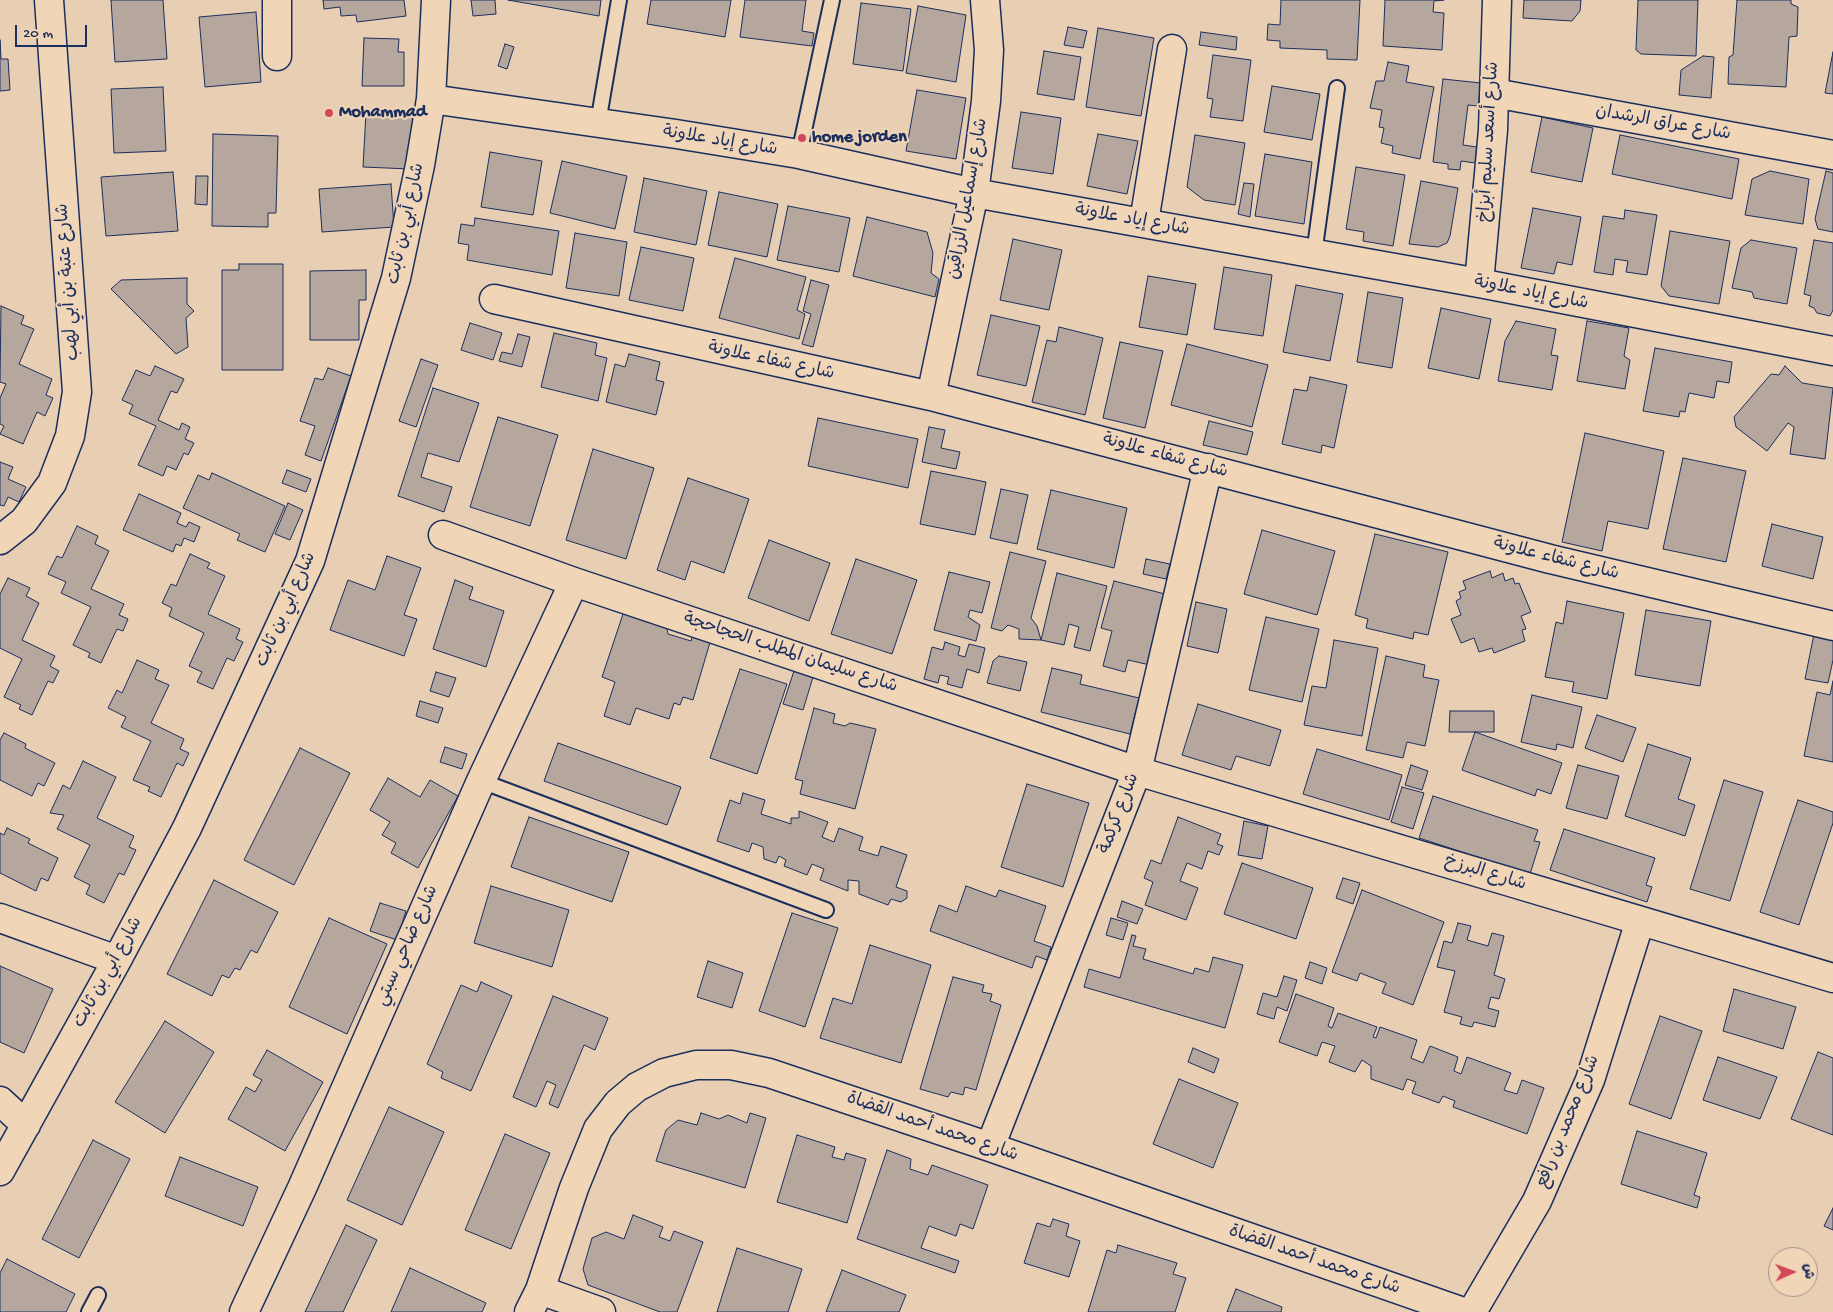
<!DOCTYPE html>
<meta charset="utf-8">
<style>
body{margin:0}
#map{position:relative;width:1833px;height:1312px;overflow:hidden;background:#e8ceb3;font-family:"Gochi Hand","Playpen Sans Arabic",sans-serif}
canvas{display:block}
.north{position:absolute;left:1768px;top:1247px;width:50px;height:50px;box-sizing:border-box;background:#f1d5b7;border:1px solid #9b9393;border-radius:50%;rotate:88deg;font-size:14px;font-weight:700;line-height:20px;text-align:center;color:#1b2f5e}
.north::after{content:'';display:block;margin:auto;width:18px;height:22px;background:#d1495b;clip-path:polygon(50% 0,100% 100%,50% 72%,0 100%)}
.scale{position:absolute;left:15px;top:25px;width:72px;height:22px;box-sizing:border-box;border:2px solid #1b2f5e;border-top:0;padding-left:6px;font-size:15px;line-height:18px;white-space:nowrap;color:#1b2f5e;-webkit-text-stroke:4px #f1d5b7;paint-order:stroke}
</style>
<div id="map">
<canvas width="1833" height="1312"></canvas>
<div class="north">ش</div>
<div class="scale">20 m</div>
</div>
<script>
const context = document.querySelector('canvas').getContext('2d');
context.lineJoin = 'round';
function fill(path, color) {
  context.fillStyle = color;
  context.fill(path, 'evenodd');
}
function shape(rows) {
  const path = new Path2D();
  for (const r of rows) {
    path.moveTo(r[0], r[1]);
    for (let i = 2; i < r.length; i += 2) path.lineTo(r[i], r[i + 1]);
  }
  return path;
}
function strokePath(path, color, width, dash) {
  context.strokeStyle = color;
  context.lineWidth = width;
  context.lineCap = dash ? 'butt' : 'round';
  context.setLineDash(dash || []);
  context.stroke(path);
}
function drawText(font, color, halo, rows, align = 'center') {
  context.font = font + ' "Gochi Hand","Playpen Sans Arabic",sans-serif';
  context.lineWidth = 4;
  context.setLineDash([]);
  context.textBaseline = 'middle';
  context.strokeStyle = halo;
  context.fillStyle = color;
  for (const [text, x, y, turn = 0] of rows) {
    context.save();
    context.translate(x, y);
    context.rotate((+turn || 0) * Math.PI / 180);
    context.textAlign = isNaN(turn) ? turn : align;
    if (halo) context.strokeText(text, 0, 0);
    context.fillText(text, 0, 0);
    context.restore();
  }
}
const building = shape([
 [111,0,163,0,167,59,115,62,111,0],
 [323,0,404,0,406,16,357,22,356,15,341,16,340,7,324,9,323,0],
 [471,0,495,0,496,14,473,16,471,0],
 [508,0,601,0,599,16,508,0],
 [651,0,731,0,725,37,647,24,651,0],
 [745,0,806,0,802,31,814,33,812,46,740,37,745,0],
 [1281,0,1360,0,1357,60,1327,59,1327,50,1280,48,1280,41,1267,40,1268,24,1280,25,1281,0],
 [1385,0,1444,0,1434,1,1433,12,1444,13,1442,50,1383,46,1385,0],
 [1524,0,1581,0,1580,11,1572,21,1523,18,1524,0],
 [1638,0,1698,0,1696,56,1641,54,1636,50,1638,0],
 [1737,0,1791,0,1791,4,1798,7,1797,36,1789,37,1786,87,1728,84,1729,57,1733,55,1737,0],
 [861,3,911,9,903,71,853,64,861,3],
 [918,6,966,15,956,82,906,73,918,6],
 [256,12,261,82,205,87,199,17,256,12],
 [1068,27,1087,31,1083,48,1064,45,1068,27],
 [1098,28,1154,38,1141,116,1086,107,1098,28],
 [1201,32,1237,37,1236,50,1199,45,1201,32],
 [364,38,399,39,398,52,404,52,404,86,362,86,364,38],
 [0,40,1,59,8,59,10,90,0,91,0,40],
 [505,44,514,47,507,69,498,66,505,44],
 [1044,51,1081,57,1074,100,1037,94,1044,51],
 [1833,52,1833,94,1825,93,1833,52],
 [1213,55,1251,60,1243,121,1210,117,1213,99,1207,98,1213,55],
 [1703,56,1714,57,1711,98,1679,95,1681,70,1703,56],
 [1388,62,1409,66,1406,82,1434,87,1420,159,1392,153,1393,146,1381,143,1384,128,1379,127,1382,110,1370,108,1376,81,1384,81,1388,62],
 [1443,79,1481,83,1478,106,1468,105,1463,145,1477,147,1475,163,1461,161,1460,170,1448,169,1448,164,1433,162,1443,79],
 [1272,86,1320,94,1312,140,1264,132,1272,86],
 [163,87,166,151,114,153,111,89,163,87],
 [917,90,966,98,956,159,906,151,917,90],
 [366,112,413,114,410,169,363,167,366,112],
 [1021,112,1061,118,1053,174,1012,168,1021,112],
 [1542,117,1593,128,1582,182,1531,172,1542,117],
 [213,134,278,136,276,213,268,213,268,227,212,226,213,134],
 [1098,134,1138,141,1127,194,1087,186,1098,134],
 [1195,135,1245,143,1235,205,1204,200,1187,187,1195,135],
 [1620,135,1739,159,1732,199,1612,174,1620,135],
 [490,152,542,161,533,215,481,207,490,152],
 [1265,154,1312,162,1304,224,1255,216,1265,154],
 [562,161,627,176,615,229,550,213,562,161],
 [1356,167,1405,175,1393,246,1363,241,1364,232,1346,229,1356,167],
 [1770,171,1809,179,1803,224,1745,215,1752,179,1770,171],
 [1826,171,1833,173,1833,232,1818,229,1815,219,1826,171],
 [173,172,178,231,106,236,101,177,173,172],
 [196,176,208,176,207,205,195,204,196,176],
 [644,178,707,191,696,245,634,232,644,178],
 [1421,181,1458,188,1450,236,1447,243,1438,247,1409,244,1421,181],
 [1244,183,1254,184,1250,217,1238,214,1244,183],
 [391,184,394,227,322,232,319,189,391,184],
 [719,192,778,204,767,257,708,245,719,192],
 [788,206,850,218,839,272,777,260,788,206],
 [1533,208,1581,217,1572,265,1557,262,1554,274,1521,268,1533,208],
 [1625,210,1657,215,1647,275,1626,272,1628,261,1615,259,1613,275,1594,272,1603,216,1624,219,1625,210],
 [867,217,927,232,933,253,931,273,939,279,935,297,853,276,867,217],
 [475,218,559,231,552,275,467,260,469,245,458,243,461,224,474,226,475,218],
 [1670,231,1730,241,1719,304,1669,296,1661,286,1670,231],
 [575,233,627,242,619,296,566,288,575,233],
 [1013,239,1062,250,1049,310,1000,300,1013,239],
 [1751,240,1797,248,1787,304,1754,298,1752,292,1732,288,1741,248,1751,240],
 [1814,240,1833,243,1833,310,1830,316,1817,313,1814,308,1809,306,1811,296,1804,294,1814,240],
 [641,247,694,258,683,311,629,300,641,247],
 [735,258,806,277,797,310,805,314,799,339,719,318,735,258],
 [239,264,283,264,283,370,222,370,222,270,239,270,239,264],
 [1224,267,1272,275,1263,336,1214,329,1224,267],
 [366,270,366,300,359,300,359,340,310,340,310,271,366,270],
 [1148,276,1196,284,1187,335,1139,327,1148,276],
 [187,278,187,304,194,311,186,318,188,347,176,354,111,289,121,280,187,278],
 [811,280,829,285,813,347,802,344,811,314,803,311,811,280],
 [1296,285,1343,294,1330,361,1283,352,1296,285],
 [1368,292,1403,298,1392,368,1357,362,1368,292],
 [1,306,24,316,21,324,34,329,19,364,52,379,46,395,53,398,45,416,37,412,23,444,0,434,4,426,0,424,0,398,6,384,0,382,1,306],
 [1441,308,1491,319,1479,379,1428,368,1441,308],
 [991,315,1040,326,1026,386,977,375,991,315],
 [1516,321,1556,329,1551,355,1558,356,1552,390,1498,381,1505,341,1516,321],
 [1587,321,1629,328,1624,356,1630,360,1625,389,1577,381,1587,321],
 [470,323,502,333,493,360,461,350,470,323],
 [1059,327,1103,338,1085,415,1032,402,1047,340,1056,342,1059,327],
 [554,333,597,343,595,355,607,358,598,401,541,387,554,333],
 [518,334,530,337,522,367,499,361,502,352,512,354,518,334],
 [1120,342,1163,351,1145,428,1103,418,1120,342],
 [1187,344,1268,365,1252,427,1171,405,1187,344],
 [1655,348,1732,362,1729,383,1717,381,1714,398,1689,393,1685,412,1680,411,1679,417,1643,411,1655,348],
 [629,354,660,362,656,380,664,382,656,415,606,402,615,364,625,367,629,354],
 [421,359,438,365,416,427,399,421,421,359],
 [155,366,184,379,177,393,171,391,158,420,179,430,182,423,190,427,185,439,194,443,188,455,184,453,176,470,167,466,163,476,138,465,156,426,129,414,133,405,122,400,136,370,150,376,155,366],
 [1785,366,1802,383,1833,388,1825,459,1790,454,1794,427,1788,423,1767,451,1736,427,1734,417,1771,374,1779,375,1785,366],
 [328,368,351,376,321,461,305,455,315,426,300,421,315,378,323,380,328,368],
 [1310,377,1347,385,1334,448,1322,445,1321,453,1282,444,1294,389,1307,391,1310,377],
 [433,388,479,403,459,462,428,453,421,477,452,487,444,512,398,496,433,388],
 [498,417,558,435,530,526,470,507,498,417],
 [818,418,918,439,908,488,808,466,818,418],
 [1209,421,1253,432,1247,455,1203,445,1209,421],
 [929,427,945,430,941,448,960,452,956,469,922,462,929,427],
 [1585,433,1664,451,1648,529,1608,521,1602,551,1562,542,1585,433],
 [593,449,654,468,626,559,566,540,593,449],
 [1683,458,1746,471,1726,562,1663,549,1683,458],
 [0,462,13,467,8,479,26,487,19,502,8,497,4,506,0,505,0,462],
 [287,470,311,479,306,492,282,483,287,470],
 [931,471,986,482,975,535,920,524,931,471],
 [212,473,285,506,265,552,237,540,240,534,183,508,198,475,209,480,212,473],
 [688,478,749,499,724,573,691,561,685,580,657,570,688,478],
 [1001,489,1028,495,1017,544,990,538,1001,489],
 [1051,490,1127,508,1114,568,1037,549,1051,490],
 [139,494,181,513,177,523,186,527,189,522,200,527,194,542,184,538,181,546,176,544,173,552,123,530,139,494],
 [288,503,303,510,290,540,275,534,288,503],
 [1772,524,1823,537,1813,579,1762,566,1772,524],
 [77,526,98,536,95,544,109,551,91,589,124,604,119,615,128,619,123,631,117,629,101,663,88,657,90,653,73,645,91,607,61,593,66,582,48,574,57,556,62,558,77,526],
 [1262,530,1335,551,1317,615,1244,594,1262,530],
 [1375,534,1448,552,1428,635,1414,632,1413,639,1366,628,1368,619,1355,615,1375,534],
 [769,540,830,563,809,621,748,598,769,540],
 [1010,552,1046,561,1031,618,1037,626,1041,640,1019,639,1019,629,1008,625,1002,631,991,628,1010,552],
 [190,554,210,563,207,568,225,576,208,614,240,629,236,639,243,642,234,661,227,658,213,689,197,682,202,672,189,666,204,633,169,616,172,608,162,603,171,584,176,586,190,554],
 [387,556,421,568,404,615,417,619,404,656,330,630,348,580,375,590,387,556],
 [856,559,917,580,892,654,831,634,856,559],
 [1146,559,1170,564,1166,579,1143,574,1146,559],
 [1490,571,1492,578,1503,573,1505,581,1513,578,1515,584,1519,583,1531,612,1521,616,1526,629,1522,630,1525,641,1494,653,1492,648,1479,652,1474,638,1461,643,1451,619,1461,615,1456,601,1461,598,1459,592,1466,589,1463,581,1490,571],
 [949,572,990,582,982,613,970,610,968,617,980,625,976,641,934,630,949,572],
 [1057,573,1107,586,1090,651,1074,647,1079,627,1069,624,1064,645,1041,640,1057,573],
 [8,578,30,588,26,596,39,603,22,640,55,656,50,666,59,671,53,683,48,681,32,715,19,709,21,705,4,697,22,659,0,648,0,594,8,578],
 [455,580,473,587,469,599,504,611,486,667,433,649,455,580],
 [1114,581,1169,595,1150,665,1128,660,1125,672,1103,666,1112,631,1101,628,1114,581],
 [1567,601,1624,613,1607,699,1572,692,1574,682,1545,677,1556,622,1563,624,1567,601],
 [1196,602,1227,609,1218,653,1187,646,1196,602],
 [1646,610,1711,621,1700,686,1635,675,1646,610],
 [624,611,666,625,668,634,691,641,693,634,711,639,693,700,683,697,680,705,674,703,669,719,636,708,630,725,604,716,615,682,602,677,624,611],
 [1266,617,1319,629,1302,702,1249,690,1266,617],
 [1814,634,1833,638,1833,660,1828,683,1805,679,1814,634],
 [1334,640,1378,648,1362,736,1304,725,1312,686,1326,688,1334,640],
 [945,642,960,647,958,655,965,657,969,644,985,648,979,673,967,669,962,688,947,684,949,677,940,675,938,683,924,679,932,647,943,650,945,642],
 [999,656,1027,662,1020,691,987,683,993,661,999,656],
 [1386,656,1425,665,1423,677,1439,680,1425,746,1407,742,1403,758,1366,750,1386,656],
 [137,660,159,670,155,679,169,685,151,723,184,739,180,749,189,753,183,766,177,763,161,797,148,791,150,787,133,780,151,741,121,727,126,717,108,708,117,690,122,693,137,660],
 [1052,668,1082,675,1080,684,1139,698,1130,734,1041,712,1052,668],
 [740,669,787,684,757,774,710,758,740,669],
 [794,671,813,677,803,710,783,704,794,671],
 [436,672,456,678,449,697,430,691,436,672],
 [1833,681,1833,762,1804,756,1817,692,1830,695,1833,681],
 [1532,695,1582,707,1573,748,1557,744,1556,750,1521,742,1532,695],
 [420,701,443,708,438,723,416,716,420,701],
 [1198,704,1281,730,1270,766,1236,756,1231,770,1182,755,1198,704],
 [814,708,835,714,833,723,845,726,850,723,876,729,855,809,800,794,803,781,795,779,814,708],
 [1450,711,1494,711,1494,732,1449,732,1450,711],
 [1597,715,1636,728,1623,762,1585,748,1597,715],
 [1475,732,1562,763,1551,794,1537,789,1535,796,1462,770,1475,732],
 [4,733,26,744,25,748,55,763,44,786,38,783,32,796,0,780,0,740,4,733],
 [558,743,681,787,667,825,544,781,558,743],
 [1648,744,1691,758,1678,799,1695,805,1685,836,1625,816,1648,744],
 [445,747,467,754,462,769,440,762,445,747],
 [300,748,350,773,294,885,244,860,300,748],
 [1317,749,1402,775,1389,820,1303,794,1317,749],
 [83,761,116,777,97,818,134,836,129,847,136,850,124,875,119,873,104,903,86,894,90,885,74,877,90,845,57,829,64,815,50,813,63,785,70,789,83,761],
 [1411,765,1428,771,1422,790,1405,785,1411,765],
 [1578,765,1619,776,1607,819,1566,808,1578,765],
 [388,778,420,797,430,780,458,796,418,868,391,853,396,843,382,835,390,822,370,810,388,778],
 [1724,780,1763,792,1730,901,1690,889,1724,780],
 [1027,784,1089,803,1063,887,1001,867,1027,784],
 [1402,787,1424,793,1413,829,1391,822,1402,787],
 [743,793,765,800,761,814,791,824,791,818,799,818,799,811,828,822,822,837,834,842,839,828,863,837,859,850,878,856,881,846,907,855,896,887,907,891,907,898,901,902,891,899,888,905,859,894,859,881,848,880,848,891,820,880,824,869,812,864,807,875,784,866,786,860,779,856,776,863,764,859,763,847,752,843,749,852,717,841,730,800,740,804,743,793],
 [1433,796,1538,830,1534,841,1540,842,1530,874,1419,838,1433,796],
 [1798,800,1833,812,1833,823,1799,925,1760,912,1798,800],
 [529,817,629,852,612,902,511,867,529,817],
 [1178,817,1221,834,1217,844,1223,846,1219,855,1208,851,1202,869,1187,863,1180,881,1198,888,1186,920,1145,905,1153,882,1144,878,1151,860,1161,864,1178,817],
 [1244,821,1268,826,1262,859,1238,855,1244,821],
 [7,828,30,839,28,843,58,858,48,881,41,878,36,891,0,873,0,833,4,835,7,828],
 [1564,829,1655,858,1646,885,1652,887,1647,902,1550,870,1564,829],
 [1242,863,1313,888,1296,939,1224,914,1242,863],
 [1343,878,1360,883,1353,904,1336,898,1343,878],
 [214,880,278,912,257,953,251,950,240,970,235,968,229,978,222,975,212,996,167,974,214,880],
 [491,886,569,910,552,967,474,943,491,886],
 [966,886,996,897,999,890,1046,906,1034,941,1051,947,1047,960,1036,956,1032,968,930,931,939,905,957,912,966,886],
 [1362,890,1444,922,1413,1005,1382,993,1386,983,1360,973,1357,981,1332,972,1362,890],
 [1122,901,1143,909,1137,924,1117,917,1122,901],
 [380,903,406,911,397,940,370,931,380,903],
 [792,913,838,928,805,1027,759,1011,792,913],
 [329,918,387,944,347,1034,289,1007,329,918],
 [1111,918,1128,923,1123,940,1106,935,1111,918],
 [1458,923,1471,926,1467,940,1488,946,1492,933,1504,936,1494,975,1505,979,1499,999,1491,997,1488,1008,1499,1011,1495,1027,1474,1022,1472,1027,1460,1024,1462,1017,1444,1012,1455,971,1437,967,1444,941,1452,943,1458,923],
 [1132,935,1136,936,1133,946,1146,949,1143,959,1193,974,1195,968,1209,972,1213,957,1243,965,1225,1028,1084,987,1089,969,1120,978,1132,935],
 [870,945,931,965,901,1063,820,1038,833,998,852,1004,870,945],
 [708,961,743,973,732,1008,697,997,708,961],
 [1310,962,1327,968,1322,984,1305,978,1310,962],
 [0,966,53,989,24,1053,0,1042,0,966],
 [1284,976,1297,980,1287,1011,1277,1007,1274,1019,1257,1014,1263,993,1277,997,1284,976],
 [953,977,984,985,982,992,992,994,990,1001,1001,1005,976,1090,965,1087,963,1095,951,1092,948,1097,920,1089,953,977],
 [481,982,512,996,471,1091,441,1078,443,1072,427,1064,461,985,477,992,481,982],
 [1734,989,1796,1007,1783,1049,1723,1031,1734,989],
 [1296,994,1334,1008,1328,1026,1332,1028,1338,1013,1377,1027,1373,1037,1376,1038,1380,1027,1417,1040,1411,1058,1423,1063,1430,1046,1458,1057,1454,1071,1461,1074,1467,1057,1511,1073,1504,1090,1517,1094,1522,1080,1544,1088,1527,1134,1453,1107,1455,1101,1443,1096,1439,1103,1412,1093,1416,1082,1407,1079,1403,1090,1371,1079,1371,1066,1362,1060,1355,1072,1329,1062,1335,1046,1322,1042,1317,1056,1279,1042,1296,994],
 [553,996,608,1018,595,1050,584,1045,558,1108,549,1104,556,1085,547,1081,536,1107,513,1097,553,996],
 [1660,1016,1702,1031,1671,1119,1629,1104,1660,1016],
 [165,1021,214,1052,165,1133,115,1102,165,1021],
 [1193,1048,1219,1059,1214,1073,1188,1062,1193,1048],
 [267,1050,323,1082,285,1151,228,1119,246,1087,255,1092,262,1080,253,1075,267,1050],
 [1818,1052,1833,1058,1833,1135,1791,1119,1818,1052],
 [1718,1057,1777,1077,1760,1119,1703,1100,1718,1057],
 [1179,1079,1238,1103,1213,1168,1153,1144,1179,1079],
 [389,1107,444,1132,402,1225,347,1200,389,1107],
 [701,1113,719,1119,728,1115,747,1123,750,1113,766,1118,745,1188,656,1161,666,1130,678,1120,697,1125,701,1113],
 [1637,1131,1707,1153,1694,1195,1700,1197,1697,1208,1621,1184,1637,1131],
 [505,1134,550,1153,511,1249,465,1230,505,1134],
 [797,1135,835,1147,832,1157,844,1160,846,1153,866,1159,847,1223,777,1202,797,1135],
 [93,1140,130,1159,79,1258,42,1239,93,1140],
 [887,1150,911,1159,910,1169,928,1175,932,1165,988,1185,973,1229,960,1224,956,1236,929,1226,921,1248,959,1261,955,1273,857,1239,887,1150],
 [180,1157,258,1187,243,1226,165,1196,180,1157],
 [1833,1208,1833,1230,1824,1226,1833,1208],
 [633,1215,663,1227,659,1237,670,1241,674,1231,703,1242,677,1312,660,1312,588,1285,583,1269,592,1238,606,1232,624,1239,633,1215],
 [1053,1219,1069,1224,1066,1236,1080,1241,1069,1277,1024,1263,1037,1223,1050,1227,1053,1219],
 [346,1225,377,1240,343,1312,305,1312,346,1225],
 [1118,1245,1177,1263,1173,1274,1186,1278,1175,1312,1088,1312,1107,1250,1116,1253,1118,1245],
 [737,1248,802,1269,788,1312,717,1312,737,1248],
 [7,1259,75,1294,66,1312,0,1312,0,1273,7,1259],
 [410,1268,486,1303,482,1312,391,1312,410,1268],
 [842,1270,906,1295,899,1312,826,1312,842,1270],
 [1236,1289,1282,1307,1281,1312,1227,1312,1236,1289]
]);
const lane = shape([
 [598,123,619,0],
 [799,154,832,0],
 [1314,254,1337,88],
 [481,781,826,910],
 [89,1312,98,1295]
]);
const street = shape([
 [277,0,277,56],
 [1494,93,1833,155],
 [431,99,676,134,799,154,974,193,1479,283,1833,351],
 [1144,222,1172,49],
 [1479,283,1493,130,1497,0],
 [494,299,931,396,1550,559,1833,626],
 [931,396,974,193,986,101,989,50,985,0],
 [443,535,574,582,1137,771,1833,978],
 [0,540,24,521,52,483,70,436,77,392,49,0],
 [0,918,117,960],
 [0,1101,26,1125],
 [990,1147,1137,771,1208,468],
 [0,1171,117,960,187,828,310,561,396,278,420,165,431,99,436,0],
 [540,1290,601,1312],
 [244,1312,302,1188,481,781,574,582],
 [529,1312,540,1290,574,1188,598,1129,618,1103,637,1087,664,1073,696,1065,731,1065,769,1073,990,1147,1463,1312],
 [1472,1312,1537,1201,1590,1080,1640,921]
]);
const markers = [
 [329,113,5,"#d1495b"],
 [802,138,5,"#d1495b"]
];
const poiNames = [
 ["Mohammad",339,113],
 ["home jorden",812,138]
];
const streetNames = [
 ["شارع عراق الرشدان",1663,124,10],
 ["شارع إياد علاونة",720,142,9],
 ["شارع أسعد سليم أبزاخ",1490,142,-87],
 ["شارع إسماعيل الزراقين",969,199,-80],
 ["شارع إياد علاونة",1132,221,10],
 ["شارع أبي بن ثابت",407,224,-78],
 ["شارع عتبة بن أبي لهب",69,282,-94],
 ["شارع إياد علاونة",1531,294,11],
 ["شارع شفاء علاونة",771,362,12],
 ["شارع شفاء علاونة",1165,457,15],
 ["شارع شفاء علاونة",1556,560,14],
 ["شارع أبي بن ثابت",287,610,-66],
 ["شارع سليمان المطلب الحجاحجة",790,654,18],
 ["شارع كركمة",1120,814,-69],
 ["شارع البرزخ",1485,874,17],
 ["شارع ضاحي سبتي",408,946,-66],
 ["شارع أبي بن ثابت",109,973,-61],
 ["شارع محمد بن رافع",1569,1122,-68],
 ["شارع محمد أحمد القضاة",932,1128,19],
 ["شارع محمد أحمد القضاة",1314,1261,19]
];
fill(building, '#b5a79e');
strokePath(building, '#1b2f5e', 1);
strokePath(lane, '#1b2f5e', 18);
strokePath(street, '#1b2f5e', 31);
strokePath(lane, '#f1d5b7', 14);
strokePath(street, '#f1d5b7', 28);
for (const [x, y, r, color] of markers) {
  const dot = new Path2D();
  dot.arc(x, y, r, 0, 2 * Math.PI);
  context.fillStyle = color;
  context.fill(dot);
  strokePath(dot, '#f1d5b7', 2);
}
drawText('bold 18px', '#1b2f5e', '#f1d5b7', poiNames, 'left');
drawText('18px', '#1b2f5e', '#f1d5b7', streetNames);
</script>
